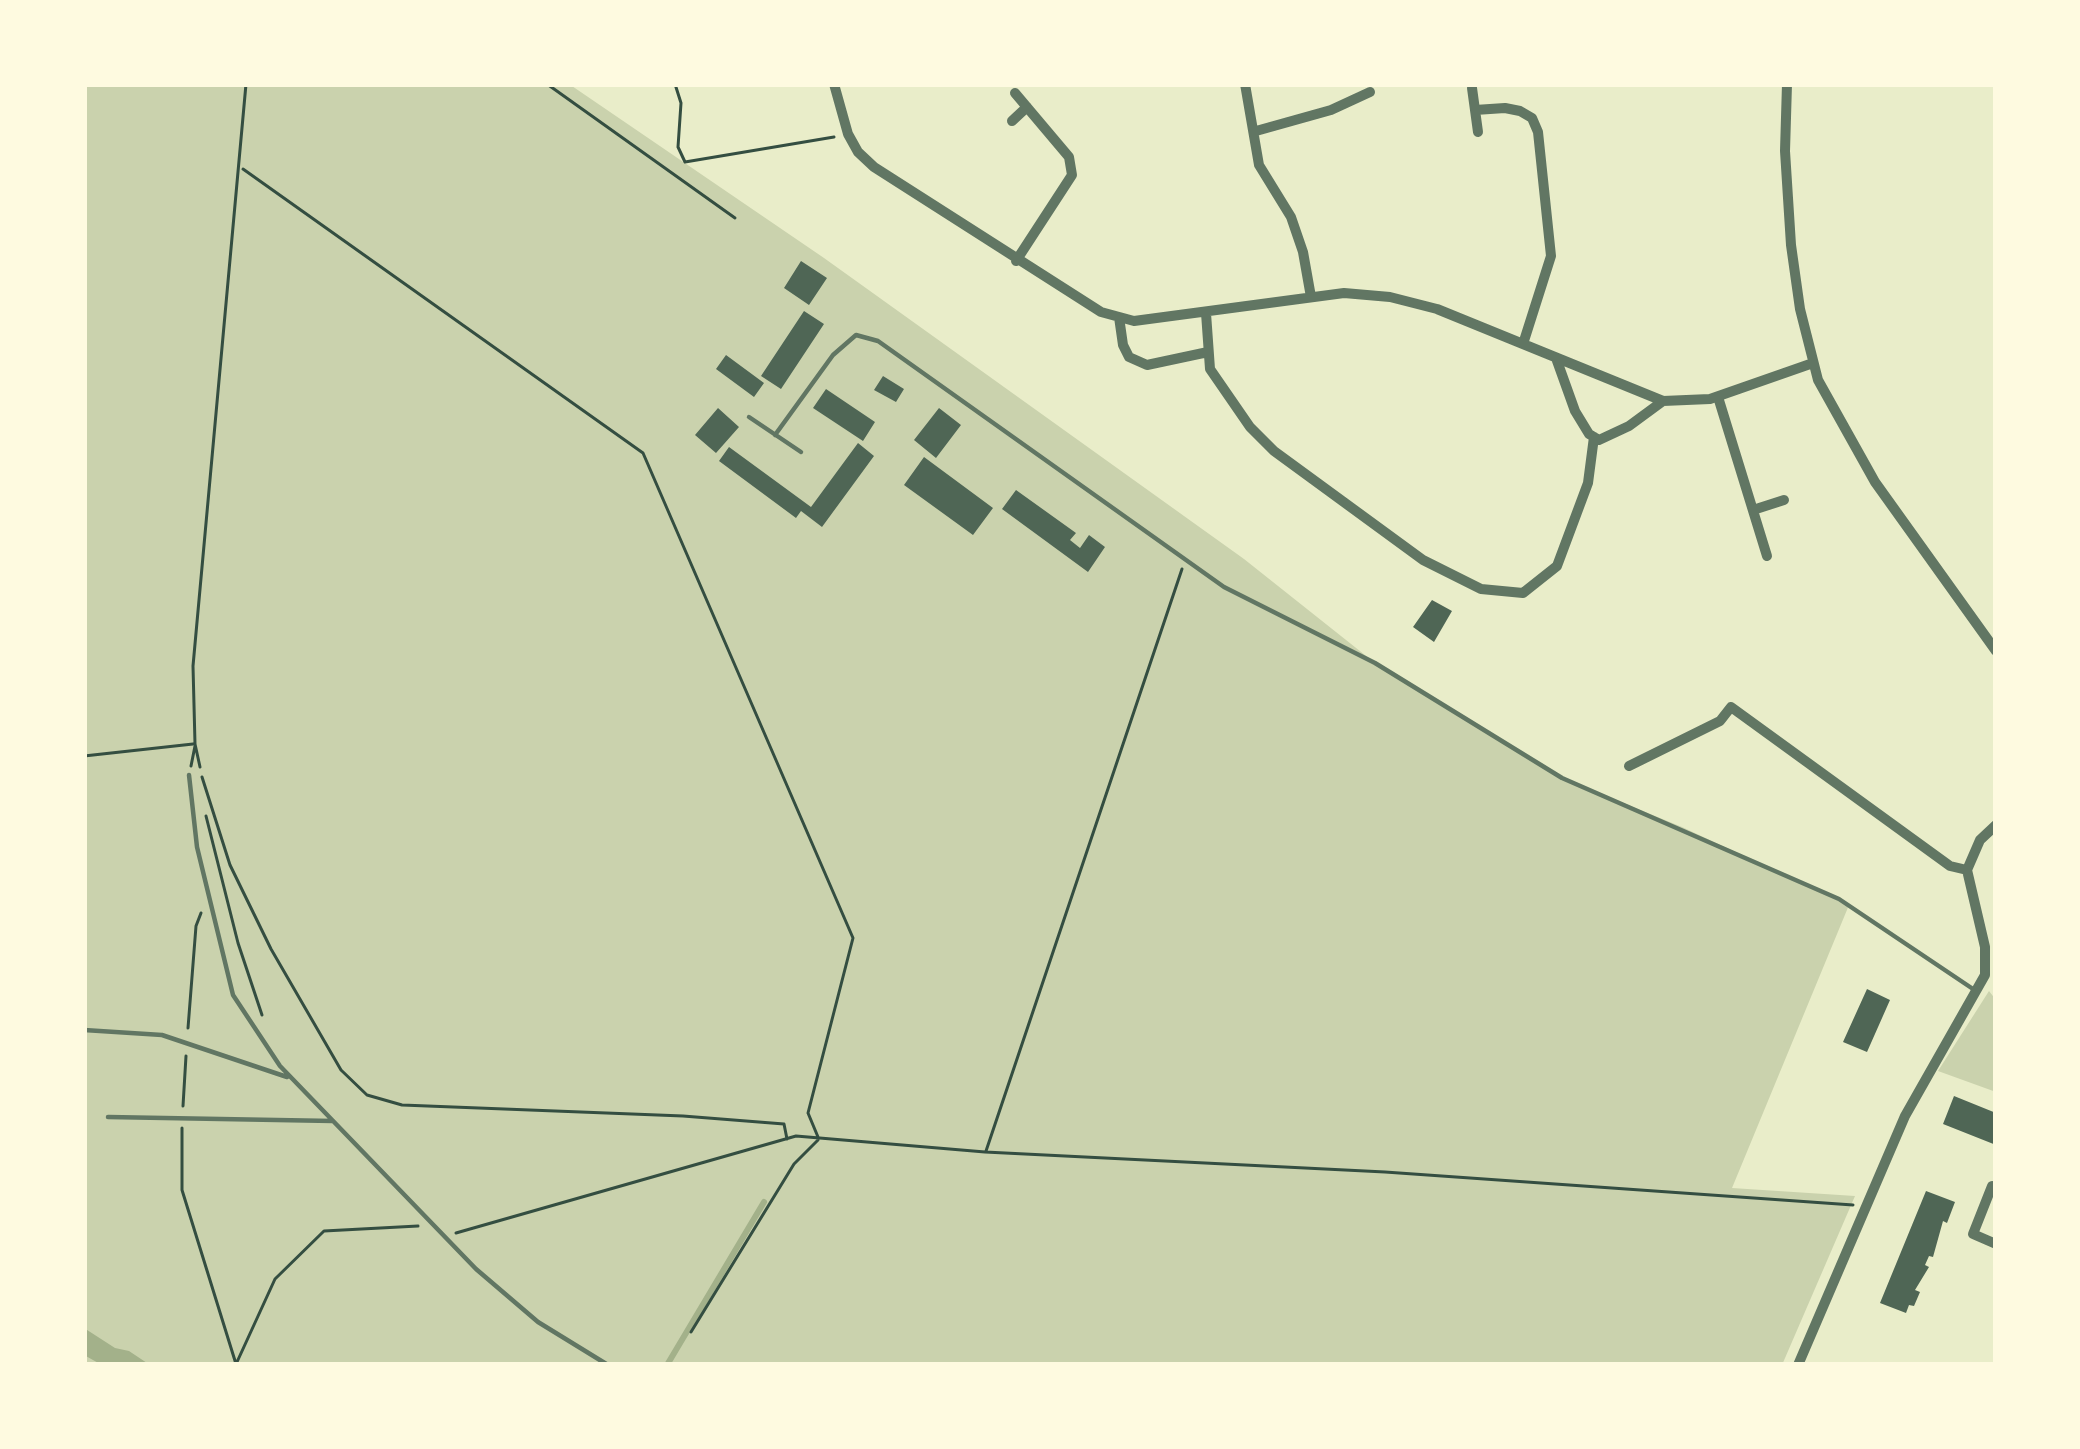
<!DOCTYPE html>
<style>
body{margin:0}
#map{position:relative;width:2080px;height:1449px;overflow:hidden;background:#e9edc9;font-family:Ubuntu,sans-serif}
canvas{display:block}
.frame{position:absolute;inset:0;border:87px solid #fefae0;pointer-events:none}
</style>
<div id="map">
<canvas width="2080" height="1449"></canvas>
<div class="frame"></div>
</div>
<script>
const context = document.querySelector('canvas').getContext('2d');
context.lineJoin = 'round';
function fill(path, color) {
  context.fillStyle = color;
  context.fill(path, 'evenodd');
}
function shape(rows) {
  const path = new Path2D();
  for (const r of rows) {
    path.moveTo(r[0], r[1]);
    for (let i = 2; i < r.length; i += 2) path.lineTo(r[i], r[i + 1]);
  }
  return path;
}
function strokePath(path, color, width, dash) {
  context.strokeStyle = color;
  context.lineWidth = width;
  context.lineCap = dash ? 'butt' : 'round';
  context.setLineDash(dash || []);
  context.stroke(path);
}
const green = shape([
 [84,84,569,84,824,258,1244,559,1375,663,1562,778,1682,827,1849,905,1732,1188,1855,1196,1782,1365,84,1365],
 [1989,991,1996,1000,1996,1092,1938,1071]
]);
const water = shape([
 [84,1328,115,1348,129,1351,150,1365,102,1365,84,1355]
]);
const stream = shape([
 [667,1365,764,1202]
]);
const building = shape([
 [801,261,827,278,809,305,784,288],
 [804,311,824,324,781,389,761,376],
 [726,355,764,383,754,397,716,369],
 [883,376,904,389,896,402,874,390],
 [826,389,875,422,863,441,813,408],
 [718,408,739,427,716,453,695,435],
 [939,408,961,425,936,458,914,440],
 [858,443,874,456,822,527,801,511,796,518,719,461,729,447,811,507],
 [924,457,993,508,973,535,904,485],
 [1016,490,1076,533,1070,540,1080,548,1089,535,1105,547,1088,572,1002,509],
 [1432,600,1452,611,1434,642,1413,627],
 [1867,989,1890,1000,1867,1052,1843,1042],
 [1954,1096,1996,1113,1996,1145,1943,1124],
 [1926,1191,1955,1202,1947,1223,1943,1221,1933,1257,1929,1256,1925,1265,1929,1267,1915,1290,1920,1292,1914,1306,1909,1305,1906,1313,1880,1303]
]);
const path = shape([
 [547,84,735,218],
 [675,84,681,103,678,147,685,162,834,137],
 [243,169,643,453,853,938,808,1113,818,1137],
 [84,756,193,744],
 [191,766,195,746],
 [200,767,195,744,193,666,246,84],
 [202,777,230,865,271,949,341,1070,367,1095,402,1105,683,1116,784,1124,787,1139],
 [206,816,238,943,262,1015],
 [188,1028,196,926,201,913],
 [183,1106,186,1056],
 [182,1128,182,1190,236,1364],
 [986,1151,1182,569],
 [456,1233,796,1136,985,1152,1385,1172,1853,1205],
 [691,1332,794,1164,818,1140],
 [237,1362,275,1279,324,1231,418,1226]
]);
const service = shape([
 [749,417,801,452],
 [775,435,833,355,856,335,878,341,1224,587,1375,663,1562,778,1839,899,1976,991],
 [189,775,197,847,233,995,280,1066,476,1269,538,1322,608,1365],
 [84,1030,162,1035,287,1077],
 [108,1117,333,1121]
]);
const minor = shape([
 [834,84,848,134,858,152,874,167,1101,312,1134,321,1344,293,1390,297,1437,309,1663,401,1710,399,1813,363],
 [1245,84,1259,165,1291,217,1303,252,1311,297],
 [1787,84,1785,151,1791,245,1800,309,1818,380,1875,482,1996,651],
 [1472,88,1478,132],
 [1015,93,1069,157,1072,175,1016,261],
 [1475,110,1505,108,1520,111,1532,118,1538,132,1551,256,1523,344],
 [1012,121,1027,107],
 [1256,131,1331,110,1370,92],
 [1206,313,1210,369,1250,427,1274,451,1423,560,1481,589,1523,593,1557,566,1588,483,1594,437],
 [1119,317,1123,345,1129,357,1147,365,1208,352],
 [1556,358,1575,411,1589,434,1599,440,1629,426,1663,401],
 [1718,397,1767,556],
 [1753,510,1784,500],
 [1629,766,1720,721,1731,707,1950,866,1967,870],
 [1992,1186,1973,1234,1996,1244],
 [1798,1365,1905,1116,1985,975,1985,947,1967,870,1980,840,1996,825]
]);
fill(green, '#cad2ad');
fill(water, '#a3b18a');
strokePath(stream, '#a3b18a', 6);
fill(building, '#4f6655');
strokePath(path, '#344e41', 3);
strokePath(service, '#617663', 4.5);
strokePath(minor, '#617663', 10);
</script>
